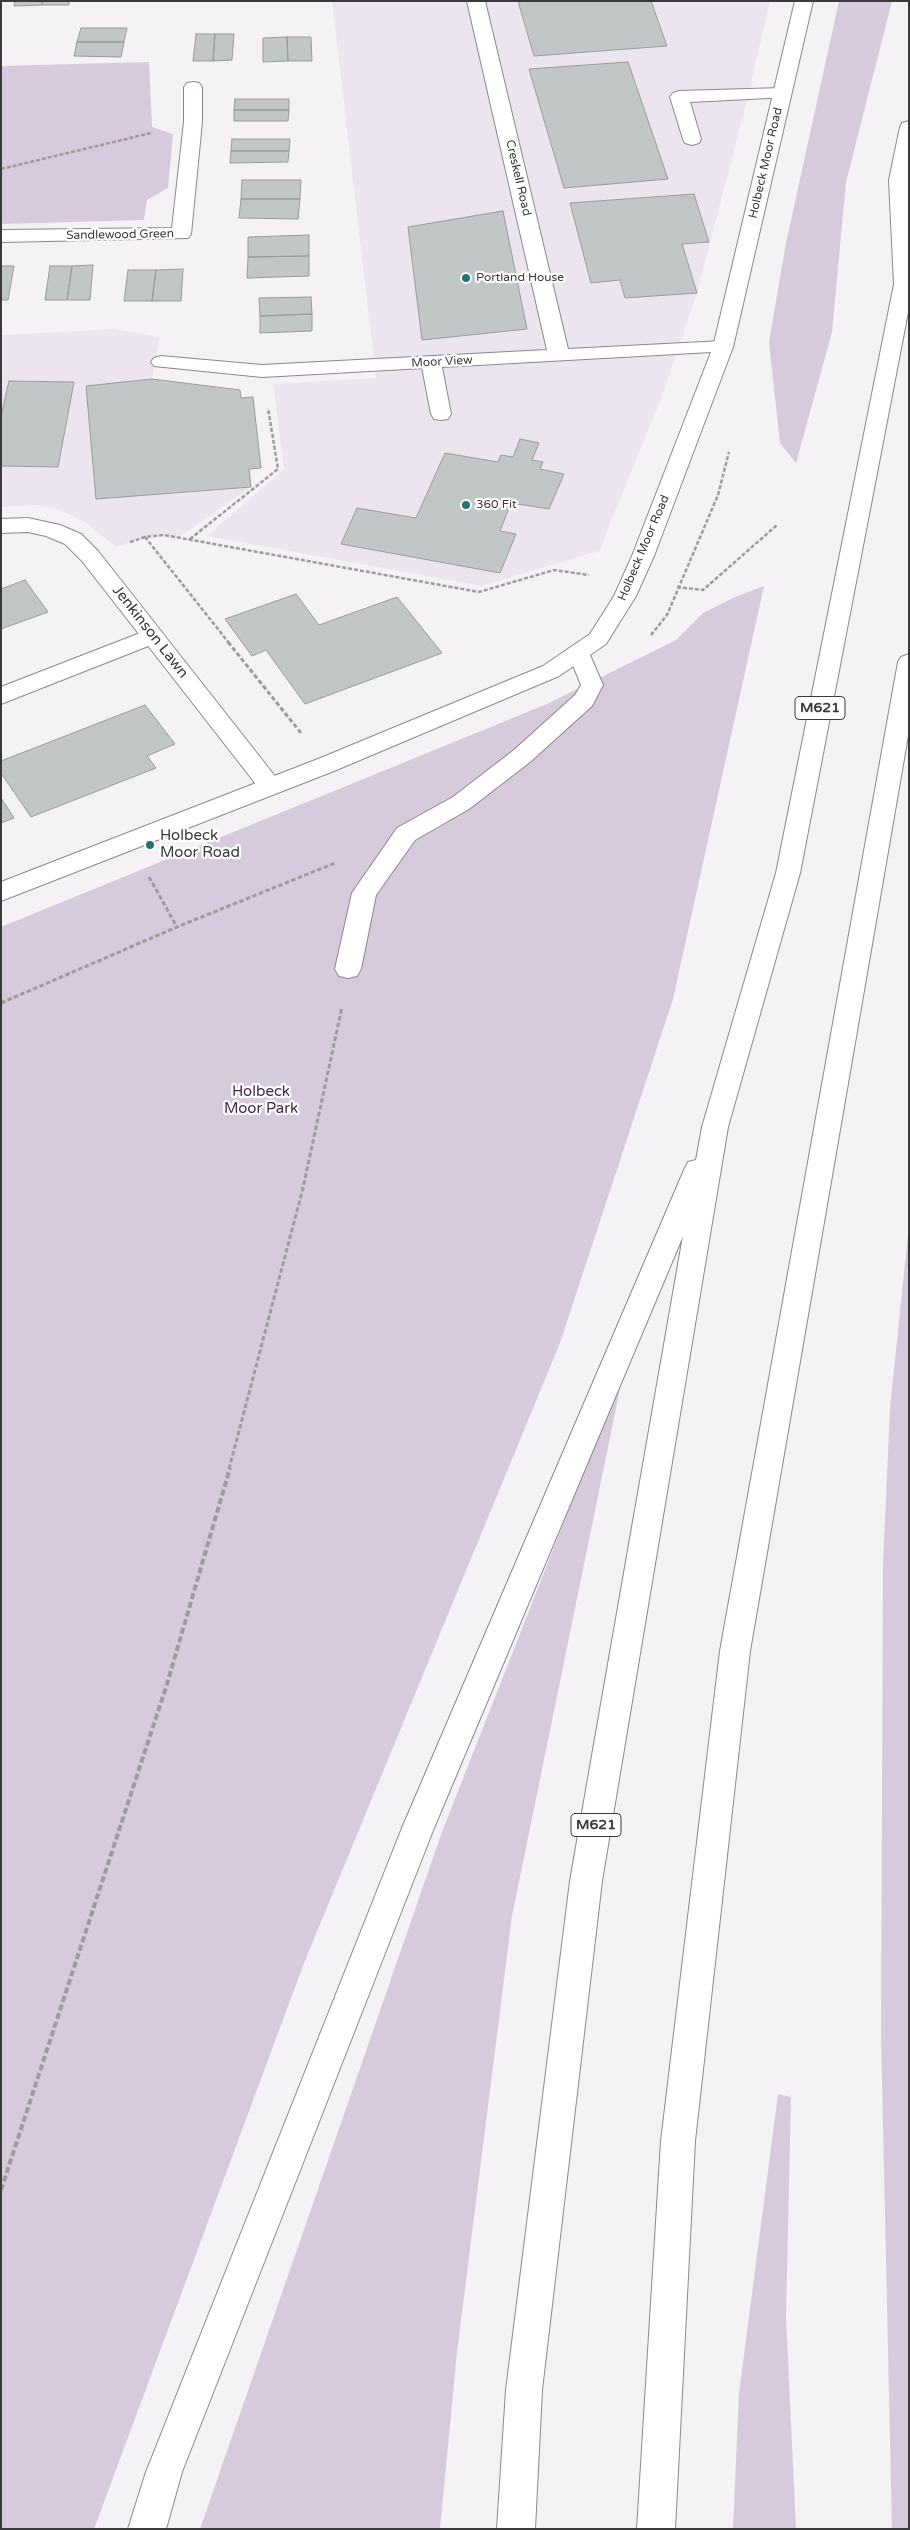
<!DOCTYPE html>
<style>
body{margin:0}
#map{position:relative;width:910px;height:2530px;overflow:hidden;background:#f5f2f6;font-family:"Varela Round",sans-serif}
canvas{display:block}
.frame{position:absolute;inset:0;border:2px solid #3a393b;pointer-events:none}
</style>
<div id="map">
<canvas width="910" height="2530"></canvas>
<div class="frame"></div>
</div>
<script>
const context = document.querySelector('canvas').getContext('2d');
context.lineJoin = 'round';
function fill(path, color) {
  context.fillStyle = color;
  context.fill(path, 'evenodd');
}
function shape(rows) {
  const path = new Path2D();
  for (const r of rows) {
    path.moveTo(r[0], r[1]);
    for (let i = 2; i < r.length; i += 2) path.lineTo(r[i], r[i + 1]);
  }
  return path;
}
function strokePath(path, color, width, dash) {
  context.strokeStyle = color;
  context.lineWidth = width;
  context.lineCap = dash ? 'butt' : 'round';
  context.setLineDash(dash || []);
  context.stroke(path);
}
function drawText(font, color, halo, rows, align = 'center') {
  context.font = font + ' "Varela Round",sans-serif';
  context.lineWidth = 4.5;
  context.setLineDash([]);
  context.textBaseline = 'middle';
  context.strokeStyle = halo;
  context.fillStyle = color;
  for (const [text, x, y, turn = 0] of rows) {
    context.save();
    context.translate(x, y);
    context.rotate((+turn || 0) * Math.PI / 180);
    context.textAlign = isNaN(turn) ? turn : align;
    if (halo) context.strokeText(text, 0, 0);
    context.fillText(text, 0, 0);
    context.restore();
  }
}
const built = shape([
 [332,1,770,1,747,101,697,293,660,401,599,551,481,586,207,536,284,469,273,384,376,378],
 [115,329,160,337,152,379,240,390,241,398,253,397,261,468,249,469,251,487,178,538,164,535,145,537,116,547,83,521,62,511,38,505,1,507,1,335]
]);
const green = shape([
 [839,1,892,1,846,182,832,332,796,463,780,443,769,342,786,243],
 [149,62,152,127,173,134,168,188,147,200,144,220,1,224,1,66],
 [764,586,673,999,560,1343,304,1963,94,2529,1,2529,1,927,547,704,676,640,703,613,735,597],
 [909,1225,909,2529,892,2529,881,2034,883,1565,890,1408],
 [624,1369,512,1916,457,2352,440,2529,200,2529,442,1832],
 [778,2094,791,2097,786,2317,796,2529,733,2529,739,2393]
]);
const building = shape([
 [15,1,42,1,42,5,14,6,15,1],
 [42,1,69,1,69,5,42,5,42,1],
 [518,1,651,1,667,46,534,56,518,1],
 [81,28,127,28,124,42,77,42,81,28],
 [196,34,215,34,213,61,193,61,196,34],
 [215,34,234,34,232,60,213,61,215,34],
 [287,37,311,37,312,61,288,61,287,37],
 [287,37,288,61,263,62,263,38,287,37],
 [77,42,124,42,121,57,74,56,77,42],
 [628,62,668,179,564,188,529,69,628,62],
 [235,99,289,99,289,110,234,110,235,99],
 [234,110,289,110,288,121,234,121,234,110],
 [232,139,290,139,289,151,231,151,232,139],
 [231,151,289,151,288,162,230,163,231,151],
 [242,180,301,180,300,199,241,199,242,180],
 [694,194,709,242,682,244,697,293,625,298,620,280,591,283,570,203,694,194],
 [241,199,300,199,298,219,239,218,241,199],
 [503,211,527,329,422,340,408,227,503,211],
 [309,235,309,256,248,257,248,237,309,235],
 [309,256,309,276,247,278,248,257,309,256],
 [93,265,90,300,67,300,72,266,93,265],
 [1,266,14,266,8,300,1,300,1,266],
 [50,266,72,266,67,300,45,300,50,266],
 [183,269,181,301,152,301,156,270,183,269],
 [128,270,156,270,152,301,124,301,128,270],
 [311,297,312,314,260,316,259,298,311,297],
 [312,314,312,331,260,333,260,316,312,314],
 [152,379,240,390,241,398,253,397,261,468,249,469,251,487,96,499,86,386,152,379],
 [9,381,74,382,58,467,1,466,1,416,9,381],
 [520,439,539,443,532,460,543,462,540,469,564,474,549,509,511,503,500,531,516,534,500,573,341,544,357,508,416,518,445,453,498,462,501,455,513,457,520,439],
 [25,580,48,612,1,629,1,589,25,580],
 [296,594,319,625,397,597,442,653,305,704,266,650,252,656,225,619,296,594],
 [145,705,175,744,147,756,156,768,31,817,1,773,1,761,145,705],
 [1,798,14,818,1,823,1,798]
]);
const pathFar2 = shape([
 [1,169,151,133],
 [145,537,229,643],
 [190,539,278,469,268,408],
 [130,542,145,537,164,535,479,592,554,570,589,575],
 [677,587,703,590,777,525],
 [651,635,667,615,718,495,729,452]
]);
const pathFar1 = shape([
 [228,642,301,733],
 [149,877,177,927],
 [1,1003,177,927,335,863],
 [229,1469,303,1188,342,1007]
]);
const path = shape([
 [1,2190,167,1684,230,1468]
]);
const service = shape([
 [782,88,788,89,791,93,788,97,690,102,701,139,699,143,692,145,685,143,683,139,670,97,673,93,679,91,782,88],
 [431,356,438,358,441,362,451,414,448,419,441,420,434,419,431,414,421,362,424,358,431,356],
 [153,628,161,631,164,636,161,641,1,704,1,687,153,628],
 [579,645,587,648,603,685,592,706,530,762,469,809,415,840,376,895,361,969,357,976,348,978,339,976,335,969,352,893,397,828,453,797,514,750,575,695,581,685,568,653,571,648,579,645]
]);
const minor = shape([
 [467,1,485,1,568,349,723,341,730,343,733,347,730,351,262,377,154,366,151,362,154,358,161,356,262,365,547,350,467,1],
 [193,82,199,83,202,87,202,122,191,234,188,238,1,242,1,230,172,228,184,122,184,87,187,83,193,82],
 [28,518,60,525,81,534,98,551,278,780,282,786,278,792,270,794,262,792,82,561,65,544,46,536,28,532,1,533,1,519,28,518]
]);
const tertiary = shape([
 [795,1,813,1,733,347,654,556,636,596,606,644,559,676,334,771,1,901,1,882,318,759,543,666,590,634,614,596,632,556,713,347,795,1]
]);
const motorway = shape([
 [909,121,909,307,800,873,728,1127,602,1881,542,2390,535,2529,497,2529,506,2390,570,1881,683,1236,434,1828,182,2472,166,2529,128,2529,146,2472,402,1828,684,1170,688,1162,696,1160,702,1127,776,873,894,284,889,180,900,127,902,123,909,121],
 [909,654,909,730,750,1651,695,2141,675,2529,637,2529,661,2141,720,1651,898,662,901,657,909,654]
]);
const markers = [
 [466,278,5,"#277270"],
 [466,505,5,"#277270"],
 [150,845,5,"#277270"]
];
const farStreetnames = [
 ["Holbeck Moor Road",766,163,-77],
 ["Creskell Road",518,178,77],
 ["Sandlewood Green",120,235,-1],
 ["Moor View",442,362,-3],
 ["Holbeck Moor Road",644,548,-67]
];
const farPoinames = [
 ["Portland House",476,278],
 ["360 Fit",476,505]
];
const shields = [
 [820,708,50],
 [596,1825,50]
];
const shieldNames = [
 ["M621",820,708],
 ["M621",596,1825]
];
const streetNames = [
 ["Jenkinson Lawn",150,632,52]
];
const poiNames = [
 ["Holbeck",160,836],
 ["Moor Road",160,853]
];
const parkNames = [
 ["Holbeck",261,1092],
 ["Moor Park",261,1109]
];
fill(built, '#ece5f0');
fill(green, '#d6cadc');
fill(building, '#c1c6c6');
strokePath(building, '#969c9b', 1);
strokePath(service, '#8a888b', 2);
strokePath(minor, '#8a888b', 2);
strokePath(tertiary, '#8a888b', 2);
strokePath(motorway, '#8a888b', 2);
strokePath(pathFar2, '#9d9b9e', 2.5, [4, 2]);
strokePath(pathFar1, '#9d9b9e', 3, [4.5, 2.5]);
strokePath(path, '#9d9b9e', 4, [6, 3]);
fill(service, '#fff');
fill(minor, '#fff');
fill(tertiary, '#fff');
fill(motorway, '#fff');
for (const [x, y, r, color] of markers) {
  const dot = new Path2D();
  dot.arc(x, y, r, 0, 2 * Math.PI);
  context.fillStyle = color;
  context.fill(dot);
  strokePath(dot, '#fff', 2);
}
drawText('12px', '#3a393b', '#fff', farStreetnames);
drawText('12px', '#3a393b', '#fff', farPoinames, 'left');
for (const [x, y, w] of shields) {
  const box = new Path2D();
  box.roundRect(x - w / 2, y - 11.5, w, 23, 4);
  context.fillStyle = '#fff';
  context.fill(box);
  strokePath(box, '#3a393b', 1);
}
drawText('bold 14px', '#3a393b', null, shieldNames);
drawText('15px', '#3a393b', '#fff', streetNames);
drawText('15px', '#3a393b', '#fff', poiNames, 'left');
drawText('15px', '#43294e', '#fff', parkNames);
</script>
